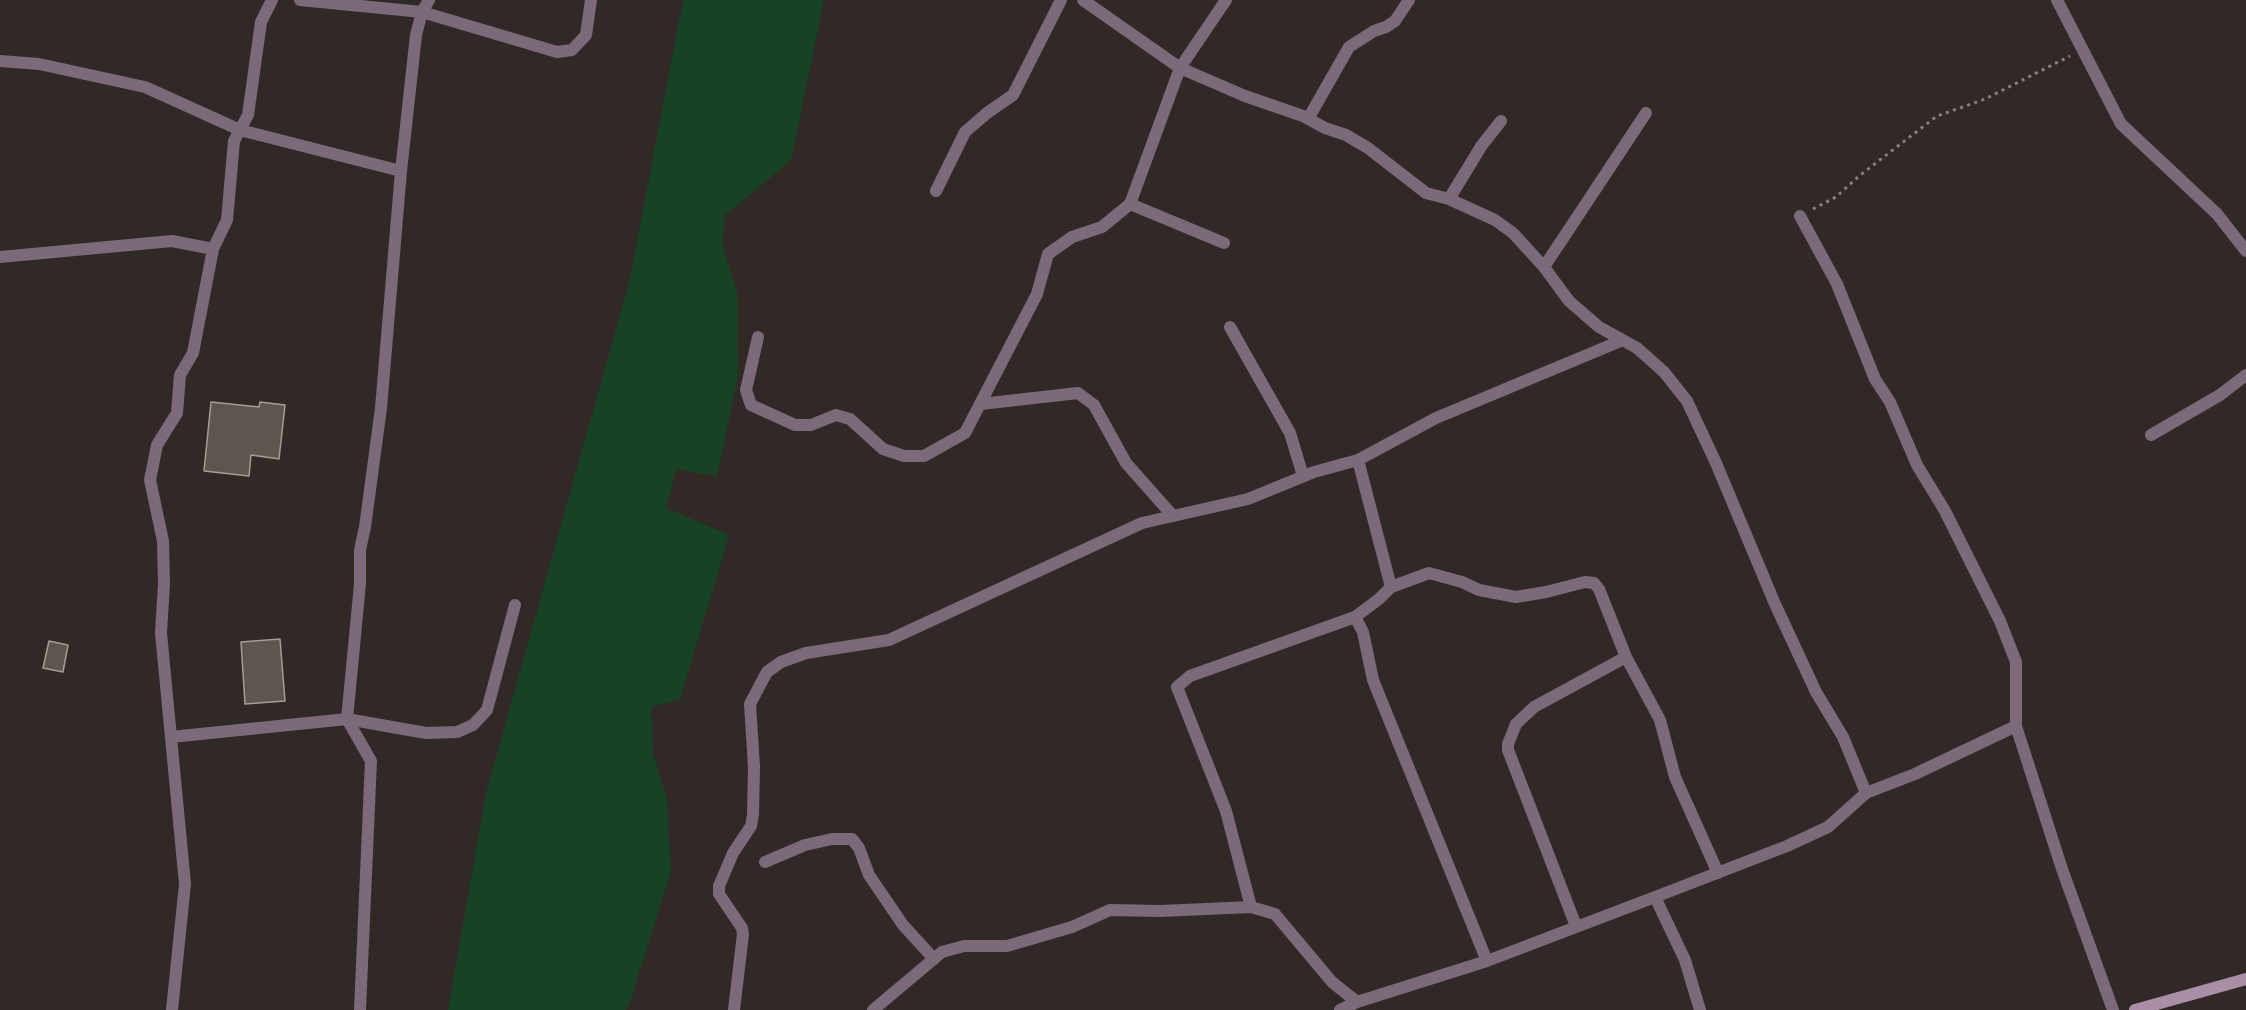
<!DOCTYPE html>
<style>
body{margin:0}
canvas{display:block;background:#312925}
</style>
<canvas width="2246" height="1010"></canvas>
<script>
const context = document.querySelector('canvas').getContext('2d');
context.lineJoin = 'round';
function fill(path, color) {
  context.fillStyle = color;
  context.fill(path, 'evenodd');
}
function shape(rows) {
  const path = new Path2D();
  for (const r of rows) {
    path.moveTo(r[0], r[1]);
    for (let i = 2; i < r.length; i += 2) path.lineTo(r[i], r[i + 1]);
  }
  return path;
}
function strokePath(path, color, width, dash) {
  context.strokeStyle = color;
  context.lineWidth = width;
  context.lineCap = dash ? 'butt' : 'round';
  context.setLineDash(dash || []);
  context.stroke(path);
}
const green = shape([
 [683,0,824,0,791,160,724,216,723,247,737,292,738,376,717,476,676,469,666,508,729,535,680,699,651,707,653,754,667,799,671,871,629,1005,625,1010,448,1010,486,793,630,279]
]);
const building = shape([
 [211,402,259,407,260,402,285,405,279,459,251,455,249,476,204,471,211,402],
 [280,639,285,701,245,704,241,642,280,639],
 [49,641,68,645,63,672,43,668,49,641]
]);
const path = shape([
 [1813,209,1836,197,1859,176,1937,116,1985,99,2070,56]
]);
const street = shape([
 [300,0,422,12,557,52,572,50,586,35,591,0],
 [1083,0,1180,68,1245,96,1303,116,1325,128,1346,135,1368,148,1426,193,1449,199,1495,220,1513,233,1544,267,1569,301,1599,327,1637,348,1664,372,1687,401,1716,463,1775,604,1816,692,1843,737,1866,793],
 [2057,0,2121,124,2217,214,2246,251],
 [0,61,39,64,145,87,240,130,401,171],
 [1308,119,1349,47,1374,31,1386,27,1395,21,1409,0],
 [936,191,965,132,987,113,1013,95,1061,0],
 [1449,199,1482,145,1501,121],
 [1130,204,1224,243],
 [1800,216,1837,284,1875,379,1890,402,1917,465,1945,511,2000,621,2016,662,2016,726,2062,869,2113,1010],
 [0,257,172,241,213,249],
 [1544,267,1646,113],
 [1230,327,1290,433,1303,476],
 [758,337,746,390,751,405,795,425,811,425,836,415,850,419,883,449,904,456,924,456,965,433,1037,294,1048,254,1072,237,1102,227,1130,204,1180,68,1226,0],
 [981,404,1078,393,1094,405,1126,463,1173,516],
 [2151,435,2220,395,2246,375],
 [1358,460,1436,418,1623,340],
 [1391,587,1429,573,1462,582,1479,590,1516,597,1546,592,1585,582,1594,583,1599,589,1626,657,1660,720,1675,777,1718,873],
 [171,737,347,719,426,733,457,732,473,725,487,710,515,605],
 [765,862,805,845,832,839,852,839,859,848,869,875,903,925,934,959],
 [1251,907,1226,811,1177,687,1190,676,1355,617],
 [1576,926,1508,750,1508,744,1516,724,1534,707,1626,657],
 [172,1010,185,884,161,633,164,584,163,541,150,480,157,445,177,413,180,375,193,353,213,249,227,220,234,141,248,115,261,22,272,0],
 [360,1010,371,761,347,719,360,584,360,550,365,527,381,408,401,171,416,35,422,12,429,0],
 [734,1010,743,934,742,928,719,894,719,886,733,853,751,826,753,815,754,767,750,704,767,672,781,662,806,653,889,640,1142,523,1248,499,1314,472,1358,460,1391,587,1379,599,1355,617,1363,632,1373,680,1487,961],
 [873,1010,942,952,964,946,1007,946,1072,927,1110,910,1160,911,1251,907,1275,914,1332,982,1357,1002],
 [1340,1010,1357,1002,1487,961,1655,897],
 [1700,1010,1685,960,1655,897,1787,846,1828,827,1866,793,1915,774,2016,726]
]);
const secondary = shape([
 [2135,1010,2246,979]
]);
fill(green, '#184226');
fill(building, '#5d564f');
strokePath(building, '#a59d96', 1.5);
strokePath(path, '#88827e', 3, [3, 4.5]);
strokePath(street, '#7c6a7a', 12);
strokePath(secondary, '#aa8da7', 12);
</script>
